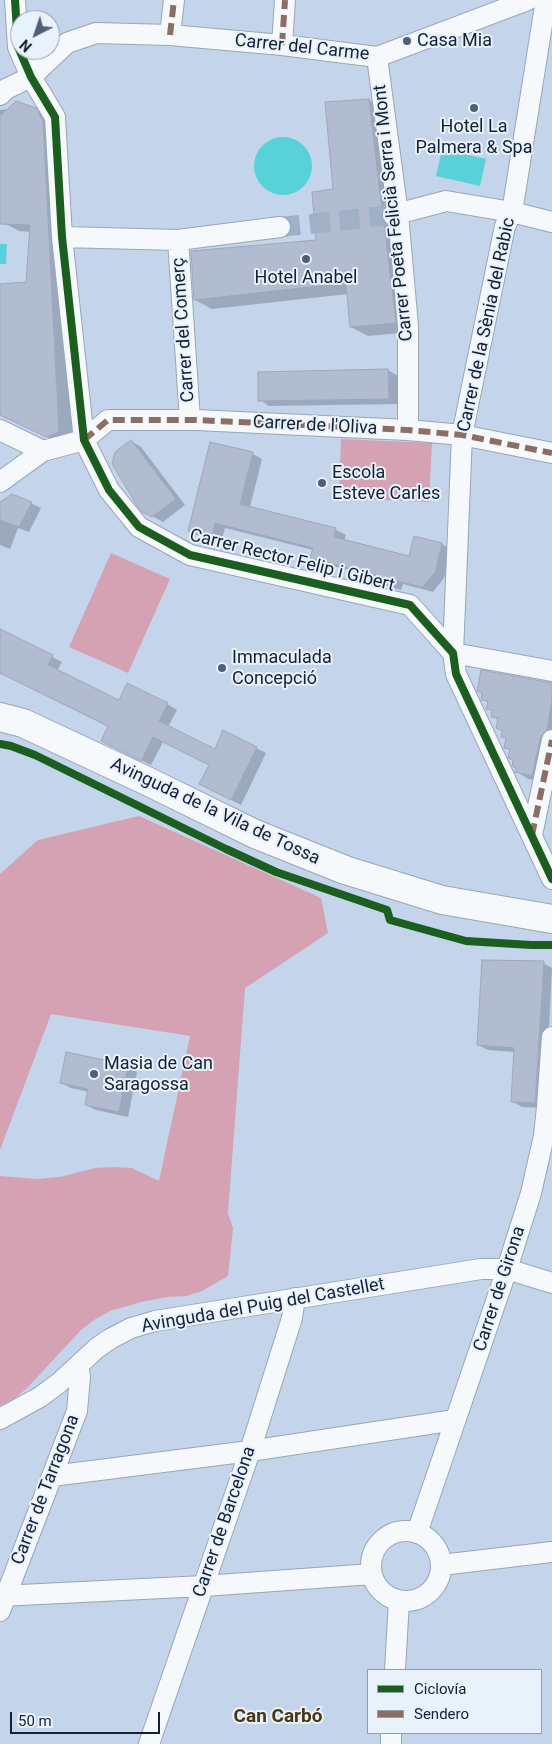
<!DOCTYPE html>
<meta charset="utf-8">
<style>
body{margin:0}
#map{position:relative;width:552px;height:1744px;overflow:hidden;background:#c3d4eb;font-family:Roboto,sans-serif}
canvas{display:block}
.legend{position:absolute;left:367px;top:1669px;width:175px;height:65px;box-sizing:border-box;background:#e9f1fb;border:1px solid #939eab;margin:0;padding:6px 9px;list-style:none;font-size:15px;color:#122134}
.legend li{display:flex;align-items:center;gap:10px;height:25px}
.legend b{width:25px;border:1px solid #939eab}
.north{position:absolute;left:10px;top:10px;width:50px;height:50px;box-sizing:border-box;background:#e9f1fb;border:1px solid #939eab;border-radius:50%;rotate:221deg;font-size:14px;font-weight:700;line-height:20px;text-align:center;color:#122134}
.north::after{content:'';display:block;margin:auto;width:18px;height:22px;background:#506074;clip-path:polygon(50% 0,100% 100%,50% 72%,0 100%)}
.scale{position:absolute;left:10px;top:1712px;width:150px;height:22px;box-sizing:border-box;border:2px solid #122134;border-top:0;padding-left:6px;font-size:15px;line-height:18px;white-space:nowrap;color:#122134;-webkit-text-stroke:4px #e9f1fb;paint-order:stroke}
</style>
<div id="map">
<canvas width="552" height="1744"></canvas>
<ul class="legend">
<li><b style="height:6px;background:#1b5e20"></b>Ciclovía</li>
<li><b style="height:6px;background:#8d6e63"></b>Sendero</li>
</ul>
<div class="north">N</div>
<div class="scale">50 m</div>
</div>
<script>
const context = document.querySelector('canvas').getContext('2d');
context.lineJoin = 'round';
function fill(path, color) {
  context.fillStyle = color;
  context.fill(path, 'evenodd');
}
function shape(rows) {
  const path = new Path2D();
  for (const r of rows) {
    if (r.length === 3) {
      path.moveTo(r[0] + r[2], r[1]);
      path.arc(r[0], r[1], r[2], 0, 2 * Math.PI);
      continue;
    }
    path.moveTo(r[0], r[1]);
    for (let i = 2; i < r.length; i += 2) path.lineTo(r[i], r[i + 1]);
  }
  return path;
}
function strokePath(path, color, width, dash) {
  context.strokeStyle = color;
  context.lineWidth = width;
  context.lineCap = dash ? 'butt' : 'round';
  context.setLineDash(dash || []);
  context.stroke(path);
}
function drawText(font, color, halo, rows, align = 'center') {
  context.font = font + ' Roboto,sans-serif';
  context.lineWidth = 4;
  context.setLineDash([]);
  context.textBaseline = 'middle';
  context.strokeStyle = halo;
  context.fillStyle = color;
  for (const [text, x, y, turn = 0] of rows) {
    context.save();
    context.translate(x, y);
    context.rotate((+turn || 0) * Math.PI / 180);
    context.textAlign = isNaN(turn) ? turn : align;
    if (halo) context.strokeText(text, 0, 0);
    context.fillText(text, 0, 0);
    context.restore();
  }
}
const green = shape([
 [341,439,432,443,429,502,339,498],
 [111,553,170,579,128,673,69,647],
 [139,816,321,898,328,933,245,988,228,1213,233,1228,228,1276,202,1291,187,1296,167,1297,141,1302,110,1311,94,1320,81,1330,27,1388,14,1399,0,1406,0,1176,37,1179,60,1177,95,1168,112,1167,132,1168,159,1181,190,1036,51,1014,0,1150,0,874,38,840]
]);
const water = shape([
 [283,166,29],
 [442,149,486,159,480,186,436,176],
 [0,244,7,244,6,264,0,264]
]);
const shadow = shape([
 [369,100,385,110,412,332,368,336,351,327,348,294,212,309,195,300,318,241,335,190],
 [8,109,35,110,50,118,57,130,73,440,62,444,0,415,0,285,27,283,30,232,19,231,4,223,0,218,0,110],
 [388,370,398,376,398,404,269,406,260,400],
 [131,441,141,447,185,505,163,522,143,511],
 [211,443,253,454,262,459,250,507,336,530,346,535,344,541,410,558,415,537,442,544,452,550,444,578,433,592,403,584,401,590,386,586,376,580,377,577,321,563,311,558,313,550,225,528,221,542,199,536,189,531],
 [31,503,41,508,29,532,18,528,10,549,0,545,0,504],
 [0,631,62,662,57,671,119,701,167,704,177,710,168,727,215,750,224,732,266,753,241,805,210,789,210,765,163,742,151,765,112,746,109,727,0,673],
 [552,684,552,749,544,782,528,779,517,772,517,767,511,750,506,747,507,739,503,737,504,730,499,720,492,716,493,711,488,708,489,703,482,699],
 [543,963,552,968,545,1108,522,1107,512,1101,515,1052,488,1050,478,1045],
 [127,1066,137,1072,128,1117,96,1110,86,1105,89,1092,71,1088,61,1083]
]);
const building = shape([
 [369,99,382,210,381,218,384,222,396,323,350,327,346,283,194,300,191,251,316,240,312,192,333,189,325,102,369,99],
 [16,101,36,108,43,121,59,432,46,437,0,415,0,284,26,282,30,225,0,224,0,116,16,101],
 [388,369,389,399,258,401,258,372,388,369],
 [131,440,176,499,152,517,142,512,136,504,112,464,115,452,131,440],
 [210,442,253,452,240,504,336,528,334,537,409,556,414,536,442,543,435,573,422,587,393,580,391,585,375,581,376,575,310,558,313,548,215,523,212,538,188,531,210,442],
 [12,494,32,502,19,527,0,520,0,502,12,494],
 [0,629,53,655,48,665,119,700,127,683,168,703,159,721,215,749,223,730,257,747,231,800,199,784,209,765,153,737,141,761,101,741,108,726,0,673,0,629],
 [481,670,552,683,552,700,547,730,540,738,532,776,515,772,516,768,512,766,513,760,508,758,510,749,504,748,506,738,501,737,502,731,496,728,498,718,491,717,492,710,486,709,488,701,481,700,482,693,477,691,481,670],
 [482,960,544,961,535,1103,511,1102,514,1048,477,1045,482,960],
 [66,1052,128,1065,119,1112,85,1105,88,1089,60,1083,66,1052]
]);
const streetTunnel = shape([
 [280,227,393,215]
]);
const street = shape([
 [15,0,18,47,31,77,55,117,62,237,84,440,109,490,139,527,190,555,410,605,453,653,456,674,552,879],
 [546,0,512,212,505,226,462,435,453,653,552,671],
 [170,35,174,0],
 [282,45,285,0],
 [377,57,398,214,408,326,408,430],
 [0,95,6,89,31,77,67,43,96,33,170,35,282,45,377,57,528,0],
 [393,215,446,201,512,212,552,222],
 [62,237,178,240,280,227],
 [178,240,190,420],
 [0,430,43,451,84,440,108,420,196,420,408,430,462,435,552,453],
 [0,482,43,451],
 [532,835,552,740],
 [0,1419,40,1397,59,1383,97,1348,110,1339,131,1328,155,1321,481,1269,507,1269,552,1283],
 [52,1476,250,1451,455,1420],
 [406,1566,35],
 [417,1533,507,1269,531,1193,544,1136,547,1107,552,1037],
 [441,1565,552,1552],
 [0,1596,204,1586,372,1574],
 [0,1611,77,1411,80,1377,78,1366],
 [395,1670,399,1601],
 [149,1744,250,1451,292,1318,295,1298],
 [391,1744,391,1733]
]);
const secondary = shape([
 [0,717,23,723,147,781,255,834,345,870,442,900,552,919]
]);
const quiet = shape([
 [170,35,174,0],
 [282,45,285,0],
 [84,440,108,420,196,420,408,430,462,435,552,453],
 [532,835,552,740]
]);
const cycleway = shape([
 [15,0,18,47,31,77,55,117,62,237,84,440,109,490,139,527,190,555,410,605,453,653,456,674,552,879],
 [0,744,11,746,35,755,226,849,276,872,387,910,390,920,466,941,531,945,552,945]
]);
const markers = [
 [407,41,5,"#506074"],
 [474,108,5,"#506074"],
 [306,259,5,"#506074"],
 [322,483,5,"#506074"],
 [222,668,5,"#506074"],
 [94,1074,5,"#506074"]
];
const poiNames = [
 ["Casa Mia",417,41],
 ["Hotel La",474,127,"center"],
 ["Palmera & Spa",474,148,"center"],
 ["Hotel Anabel",306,278,"center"],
 ["Escola",332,473],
 ["Esteve Carles",332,494],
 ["Immaculada",232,658],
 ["Concepció",232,679],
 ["Masia de Can",104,1064],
 ["Saragossa",104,1085]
];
const streetNames = [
 ["Carrer del Carme",302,48,6],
 ["Carrer Poeta Felicià Serra i Mont",394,213,-96],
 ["Carrer de la Sènia del Rabic",487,325,-78],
 ["Carrer del Comerç",184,330,-94],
 ["Carrer de l'Oliva",315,426,3],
 ["Carrer Rector Felip i Gibert",292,561,14],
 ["Avinguda de la Vila de Tossa",215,812,25],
 ["Carrer de Girona",500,1289,-72],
 ["Avinguda del Puig del Castellet",263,1306,-10],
 ["Carrer de Tarragona",46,1490,-69],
 ["Carrer de Barcelona",225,1522,-71]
];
const neighbourhoodNames = [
 ["Can Carbó",278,1717]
];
fill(green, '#d4a2b2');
fill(water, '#59d1d9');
fill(shadow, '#0003');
fill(building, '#b2bcd1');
strokePath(building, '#9ea7bc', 1);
strokePath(streetTunnel, '#a0b0c6', 20, [20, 10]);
strokePath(street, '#98a6b9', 22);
strokePath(secondary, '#98a6b9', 30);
strokePath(street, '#f6f9fc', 20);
strokePath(secondary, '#f6f9fc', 28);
strokePath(quiet, '#8d6e63', 6, [12, 6]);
strokePath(cycleway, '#1b5e20', 8);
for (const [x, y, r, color] of markers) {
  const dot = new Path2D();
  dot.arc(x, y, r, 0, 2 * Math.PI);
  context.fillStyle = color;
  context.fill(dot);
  strokePath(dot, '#e9f1fb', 2);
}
drawText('18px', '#122134', '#e9f1fb', poiNames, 'left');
drawText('18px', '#122134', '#e9f1fb', streetNames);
drawText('bold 19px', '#4b3511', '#e9f1fb', neighbourhoodNames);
</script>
